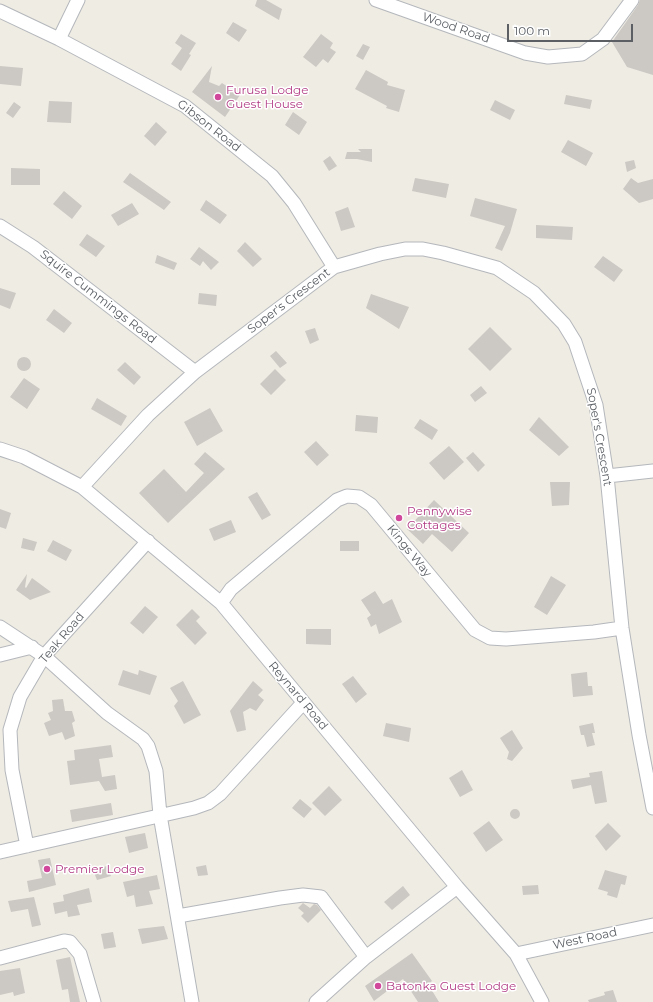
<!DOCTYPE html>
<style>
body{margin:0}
#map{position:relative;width:653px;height:1002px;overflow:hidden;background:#efece4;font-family:Montserrat,sans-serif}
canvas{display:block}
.scale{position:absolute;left:507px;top:24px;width:126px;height:18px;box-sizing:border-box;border:2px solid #5c6065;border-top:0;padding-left:5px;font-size:12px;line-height:14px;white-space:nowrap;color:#5c6065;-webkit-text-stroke:3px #fff;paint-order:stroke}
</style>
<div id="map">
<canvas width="653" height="1002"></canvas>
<div class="scale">100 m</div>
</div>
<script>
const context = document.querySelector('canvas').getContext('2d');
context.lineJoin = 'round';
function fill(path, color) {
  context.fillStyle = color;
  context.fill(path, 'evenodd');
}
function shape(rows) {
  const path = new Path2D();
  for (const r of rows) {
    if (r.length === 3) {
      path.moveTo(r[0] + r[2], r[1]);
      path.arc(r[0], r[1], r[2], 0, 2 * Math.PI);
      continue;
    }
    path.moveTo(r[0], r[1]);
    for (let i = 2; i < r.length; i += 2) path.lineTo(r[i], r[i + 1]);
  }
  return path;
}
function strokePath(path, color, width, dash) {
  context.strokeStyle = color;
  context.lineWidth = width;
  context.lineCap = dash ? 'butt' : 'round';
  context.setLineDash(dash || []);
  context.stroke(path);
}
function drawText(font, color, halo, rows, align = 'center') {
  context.font = font + ' Montserrat,sans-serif';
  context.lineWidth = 3;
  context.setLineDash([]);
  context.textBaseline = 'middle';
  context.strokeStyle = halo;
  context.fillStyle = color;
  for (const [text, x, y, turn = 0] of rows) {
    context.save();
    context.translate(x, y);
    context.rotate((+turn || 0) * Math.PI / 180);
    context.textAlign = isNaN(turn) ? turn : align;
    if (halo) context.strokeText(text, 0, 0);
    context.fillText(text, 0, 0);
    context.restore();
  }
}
const building = shape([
 [257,0,266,0,282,9,279,20,255,6],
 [640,0,653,0,653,75,627,67,612,42,638,5],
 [233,22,247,30,239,42,226,33],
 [181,34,196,43,189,54,191,55,181,71,171,64,182,48,175,43],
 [321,34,333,43,330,48,336,52,328,63,323,59,316,67,303,57],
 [363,44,370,47,363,60,356,56],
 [0,66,23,68,21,86,0,84],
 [212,66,209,82,219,86,222,83,240,95,225,117,192,92],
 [366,70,388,82,387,85,405,90,399,112,386,108,387,106,355,89],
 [566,95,592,100,590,109,564,104],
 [495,100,515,110,510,120,490,110],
 [49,101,72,102,71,123,47,122],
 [14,102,21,107,13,118,6,113],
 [293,112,307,122,299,135,285,125],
 [156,122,167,132,155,146,144,136],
 [568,140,593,153,586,166,561,152],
 [358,149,372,149,372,162,357,159,345,159,347,152,361,152],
 [330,156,337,166,329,171,323,161],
 [634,160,636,168,627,172,625,162],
 [11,168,40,169,40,185,11,185],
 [130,173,171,202,164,210,123,182],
 [415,178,449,184,446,198,412,191],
 [631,178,638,183,653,179,653,199,639,203,623,189],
 [64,191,82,206,72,219,53,204],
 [475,198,517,209,510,233,502,251,495,248,505,226,470,216],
 [206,200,227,215,220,224,200,210],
 [132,203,139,214,118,226,111,215],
 [348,207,355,227,341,231,335,212],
 [536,225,573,227,572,240,536,238],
 [87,234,105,246,96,257,79,245],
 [245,242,262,259,253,267,237,251],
 [199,247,219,262,211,270,203,261,200,266,190,259],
 [157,255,177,263,174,270,155,263],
 [603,256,623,270,614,282,594,267],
 [0,288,16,293,10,309,0,305],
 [199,293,217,295,216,306,198,304],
 [371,294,409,307,399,329,366,308],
 [54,309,72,323,64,333,46,320],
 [490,327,512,349,490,371,468,349],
 [315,328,319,340,310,344,305,331],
 [276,351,287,363,280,368,270,356],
 [24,364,7],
 [125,362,141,377,134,385,117,370],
 [275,369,286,380,271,395,260,384],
 [24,378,40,389,27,409,10,397],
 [481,386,487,393,475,402,470,395],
 [97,398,127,416,121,426,91,409],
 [210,408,223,431,197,446,184,422],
 [356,415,378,417,377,433,355,431],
 [539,417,569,447,559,456,529,430],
 [420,419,438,430,432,440,414,428],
 [316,441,329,455,317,466,304,452],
 [449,446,464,462,444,480,429,463],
 [205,452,225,469,168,523,139,493,164,469,186,492,204,473,194,464],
 [473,452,485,465,478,472,466,458],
 [550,482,570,482,569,505,552,506],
 [257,492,271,515,262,520,248,497],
 [434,500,469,533,452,552,432,534,423,544,407,529],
 [0,509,11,513,6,529,0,527],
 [231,520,236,532,214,541,209,529],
 [23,538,37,542,34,551,21,548],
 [53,540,72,550,66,561,47,551],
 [340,541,359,541,359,551,340,551],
 [27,574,25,587,26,588,32,578,51,592,30,600,16,590],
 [551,576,566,585,547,615,534,607],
 [375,591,383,604,392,599,402,622,379,634,376,624,371,627,367,618,371,615,361,600],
 [145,606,158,617,143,634,130,623],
 [192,609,200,617,196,621,207,633,195,645,176,625],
 [306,629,331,629,331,645,306,644],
 [123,670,138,675,139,670,157,676,150,695,118,685],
 [587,672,588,686,592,686,593,695,573,697,571,674],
 [353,676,367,694,356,703,342,684],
 [183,681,201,715,184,724,174,706,178,701,170,688],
 [253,681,263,690,258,695,264,700,256,711,250,708,243,712,246,730,237,732,230,711],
 [63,699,65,711,72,711,75,721,72,723,75,736,65,740,62,732,49,736,44,723,51,720,48,713,53,711,52,700],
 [386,723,411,728,409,742,383,736],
 [593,723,595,733,592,733,595,745,587,747,584,735,581,735,579,726],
 [512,730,523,748,512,761,507,759,509,752,500,738],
 [111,745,113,757,99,759,102,777,115,775,117,789,105,791,99,781,70,785,67,761,75,760,74,750],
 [462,770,473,790,460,797,449,778],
 [602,771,607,802,595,804,591,785,573,789,571,780,590,777,589,773],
 [329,786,342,800,325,816,312,803],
 [300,799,312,809,304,818,292,808],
 [111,803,113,815,72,822,70,810],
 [515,814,5],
 [489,821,503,840,486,852,473,833],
 [608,823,621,836,606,851,595,836],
 [145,833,148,848,129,853,125,837],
 [50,858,56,885,29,892,27,881,42,878,38,860],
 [206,865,208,875,198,876,196,867],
 [107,866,111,876,97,880,93,870],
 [605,870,627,876,625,885,621,884,617,898,607,895,608,892,598,889],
 [157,875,160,889,149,891,153,904,136,907,134,895,127,897,123,882],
 [538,885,539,894,523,895,522,886],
 [403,886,410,895,392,910,384,902],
 [89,888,92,902,77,905,80,915,68,917,67,911,55,914,53,903,64,901,63,895],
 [34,897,41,925,32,927,28,909,11,912,8,901],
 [303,903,310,908,314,904,317,905,321,910,308,923,301,916,304,913,298,908],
 [164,926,168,939,142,944,138,929],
 [113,932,116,947,104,949,101,934],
 [412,953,432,981,428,984,439,1002,418,1002,403,979,374,1001,365,986],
 [70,957,80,1002,70,1002,68,989,62,990,56,960],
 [20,968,25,993,14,996,13,992,0,995,0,971],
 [613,990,617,1002,589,1002,588,1000,605,995,604,992]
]);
const minor = shape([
 [376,0,525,53,548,57,582,54,603,39,632,0],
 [0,11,59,39,185,106,272,176,294,203,334,267],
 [59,39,78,0],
 [0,226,33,247,195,372],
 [0,449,24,457,82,487,221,603,457,887,516,954,542,1002],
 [607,476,653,471],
 [82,487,148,415,195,372,334,267,380,254,405,249,423,249,443,253,497,268,534,293,564,324,575,342,596,405,607,476,622,628,639,735,653,808],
 [221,603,231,589,337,500,347,496,359,497,371,505,475,630,490,638,506,639,594,632,622,628],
 [0,627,44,656,107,713,143,739,148,746,156,771,160,815,192,1002],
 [0,655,32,647],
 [27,846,12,770,10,730,20,697,44,656,148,541],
 [0,852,194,808,208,803,220,794,303,703],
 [178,916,280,898,303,895,321,897,366,957],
 [516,954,653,925],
 [0,958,64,941,70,942,80,954,94,1002],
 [316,1002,366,957,457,887]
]);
const markers = [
 [218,97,4,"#d1479c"],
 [399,518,4,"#d1479c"],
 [47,869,4,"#d1479c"],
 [378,986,4,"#d1479c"]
];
const streetNames = [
 ["Wood Road",456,28,19],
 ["Gibson Road",209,126,38],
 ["Squire Cummings Road",98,297,38],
 ["Soper's Crescent",289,301,-37],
 ["Soper's Crescent",599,437,80],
 ["Kings Way",409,551,51],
 ["Teak Road",62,638,-50],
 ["Reynard Road",298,696,50],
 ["West Road",585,939,-12]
];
const hotelNames = [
 ["Furusa Lodge",226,90],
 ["Guest House",226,104],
 ["Pennywise",407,511],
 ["Cottages",407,525],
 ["Premier Lodge",55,869],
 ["Batonka Guest Lodge",386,986]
];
fill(building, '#ccc8c3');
strokePath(minor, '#b4b7bb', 15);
strokePath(minor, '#fff', 13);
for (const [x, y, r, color] of markers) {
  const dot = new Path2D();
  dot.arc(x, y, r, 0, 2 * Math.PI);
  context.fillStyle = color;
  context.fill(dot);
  strokePath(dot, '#fff', 1.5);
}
drawText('12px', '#5c6065', '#fff', streetNames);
drawText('12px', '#b23c85', '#fff', hotelNames, 'left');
</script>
